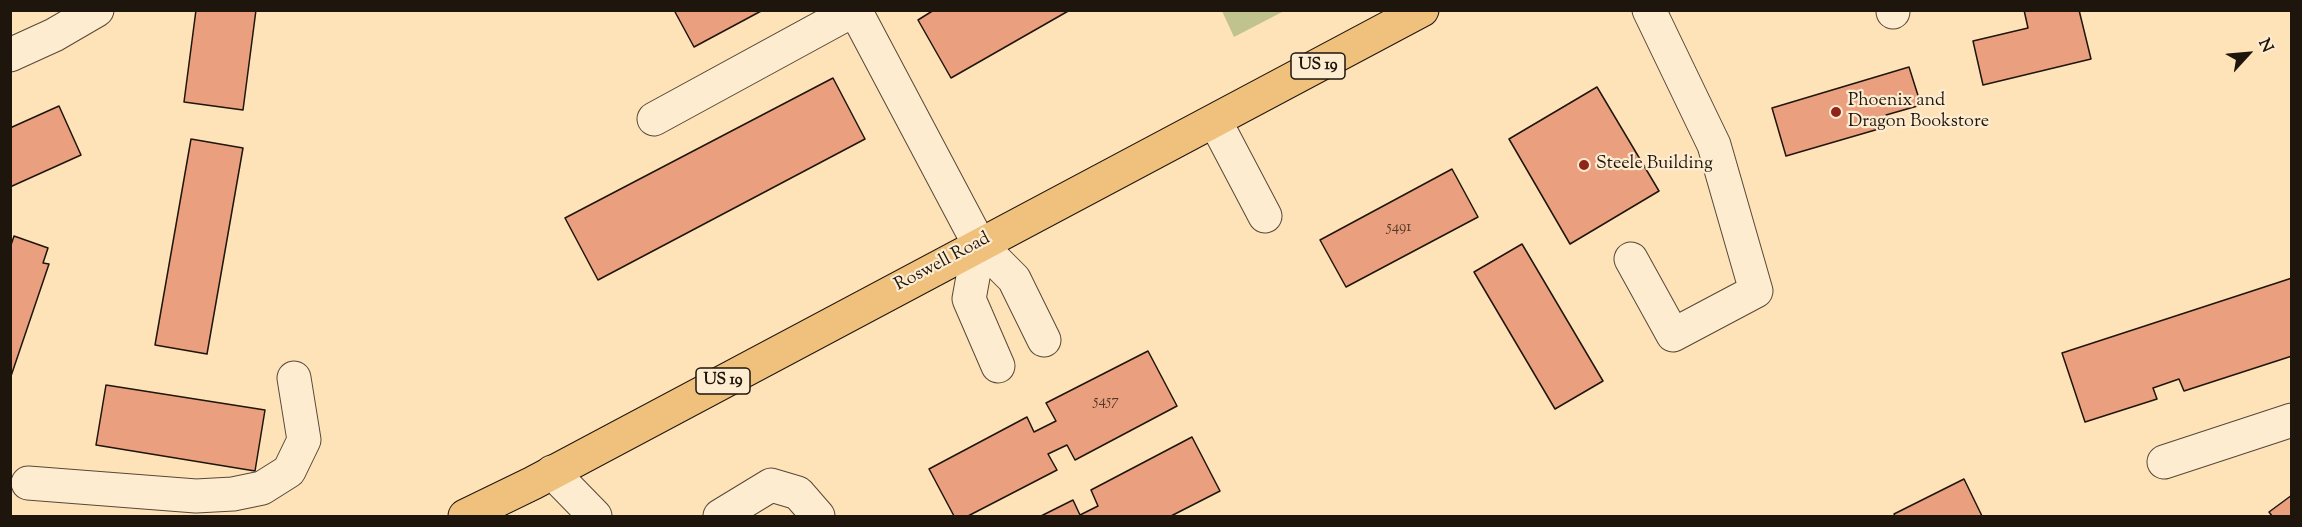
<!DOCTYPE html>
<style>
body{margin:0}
#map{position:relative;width:2302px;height:527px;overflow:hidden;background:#fee2b8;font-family:"Sorts Mill Goudy",serif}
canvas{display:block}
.frame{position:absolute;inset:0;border:12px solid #1e150c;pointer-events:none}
.north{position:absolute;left:2218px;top:24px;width:60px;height:60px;-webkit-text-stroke:4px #feecd1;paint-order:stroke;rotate:64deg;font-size:16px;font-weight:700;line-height:24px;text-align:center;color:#1e150c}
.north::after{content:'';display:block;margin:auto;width:21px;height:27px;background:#1e150c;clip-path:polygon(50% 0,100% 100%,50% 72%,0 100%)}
</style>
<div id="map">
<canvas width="2302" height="527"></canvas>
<div class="frame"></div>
<div class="north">N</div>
</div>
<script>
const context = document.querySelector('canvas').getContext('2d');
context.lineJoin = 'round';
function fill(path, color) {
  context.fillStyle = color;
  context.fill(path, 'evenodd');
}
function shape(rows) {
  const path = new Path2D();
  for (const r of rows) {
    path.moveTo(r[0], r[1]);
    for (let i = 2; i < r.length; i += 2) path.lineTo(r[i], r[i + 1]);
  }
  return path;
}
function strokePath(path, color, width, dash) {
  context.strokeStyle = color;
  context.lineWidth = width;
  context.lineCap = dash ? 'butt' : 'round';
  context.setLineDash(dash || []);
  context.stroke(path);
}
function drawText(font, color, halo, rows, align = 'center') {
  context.font = font + ' "Sorts Mill Goudy",serif';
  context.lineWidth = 4.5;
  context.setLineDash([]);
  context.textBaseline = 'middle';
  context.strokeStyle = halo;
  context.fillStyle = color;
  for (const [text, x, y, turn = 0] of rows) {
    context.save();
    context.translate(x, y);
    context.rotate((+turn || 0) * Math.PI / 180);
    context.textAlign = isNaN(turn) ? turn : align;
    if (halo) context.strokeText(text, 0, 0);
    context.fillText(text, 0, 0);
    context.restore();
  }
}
const green = shape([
 [1222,11,1284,11,1234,37]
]);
const building = shape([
 [196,10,256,10,243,110,184,102,196,10],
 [674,10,763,10,694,47,674,10],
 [934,10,1070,10,951,78,918,20,934,10],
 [2024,10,2079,10,2091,59,1983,85,1973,41,2028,28,2024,10],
 [1909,67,1921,105,1886,115,1889,126,1786,156,1772,108,1909,67],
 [833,78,865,139,598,280,565,218,833,78],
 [1597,87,1659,191,1570,244,1509,139,1597,87],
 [59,106,81,155,10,187,10,128,59,106],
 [191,139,243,148,207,354,155,345,191,139],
 [1452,169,1478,217,1346,287,1320,240,1452,169],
 [14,236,48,248,43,263,49,264,10,379,10,248,14,236],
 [1522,244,1603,381,1555,409,1474,272,1522,244],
 [2292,278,2292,356,2184,391,2179,379,2153,388,2157,399,2085,422,2062,353,2292,278],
 [1148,351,1177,406,1075,460,1067,445,1048,454,1057,470,968,516,954,516,929,469,1027,417,1034,432,1056,421,1046,403,1148,351],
 [106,385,265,410,255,471,96,445,106,385],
 [1192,437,1220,491,1171,516,1041,516,1073,500,1080,515,1098,506,1091,490,1192,437],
 [1964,479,1982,516,1895,516,1894,514,1964,479],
 [2292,495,2292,516,2272,516,2269,512,2292,495]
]);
const minor = shape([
 [855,10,979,244,1014,279,1044,340],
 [1893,10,1893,12],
 [10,55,54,35,97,10],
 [654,119,854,10],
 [1215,121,1265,216],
 [979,244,969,299,998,366],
 [1631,259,1673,335,1756,291,1714,145,1649,10],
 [2164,462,2292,420],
 [552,472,595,516],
 [28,483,196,496,233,494,262,488,289,471,304,440,294,378],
 [720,516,771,485,798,493,818,516]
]);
const major = shape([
 [465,516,533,483,1422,10]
]);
const markers = [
 [1836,112,6,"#8f2418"],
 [1584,165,6,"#8f2418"]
];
const numberNames = [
 ["5491",1399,228],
 ["5457",1106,402]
];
const shields = [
 [1318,66,54],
 [723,381,54]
];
const shieldNames = [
 ["US 19",1318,66],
 ["US 19",723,381]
];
const poiNames = [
 ["Phoenix and",1848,102],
 ["Dragon Bookstore",1848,123],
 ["Steele Building",1596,165]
];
const streetNames = [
 ["Roswell Road",943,263,-28]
];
fill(green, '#c0c38e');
fill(building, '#eaa07e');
strokePath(building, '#1e150c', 1.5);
strokePath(minor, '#564837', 35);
strokePath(major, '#1e150c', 35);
strokePath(minor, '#feecd1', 33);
strokePath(major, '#efc17c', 33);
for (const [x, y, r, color] of markers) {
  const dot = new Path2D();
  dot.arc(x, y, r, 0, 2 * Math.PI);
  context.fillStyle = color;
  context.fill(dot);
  strokePath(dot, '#feecd1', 2);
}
drawText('15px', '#513828', null, numberNames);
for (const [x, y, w] of shields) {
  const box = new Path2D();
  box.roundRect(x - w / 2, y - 13, w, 26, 4.5);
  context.fillStyle = '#feecd1';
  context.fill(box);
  strokePath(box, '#1e150c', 1.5);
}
drawText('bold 16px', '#1e150c', null, shieldNames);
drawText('18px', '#1e150c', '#feecd1', poiNames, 'left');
drawText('18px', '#1e150c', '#feecd1', streetNames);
</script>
